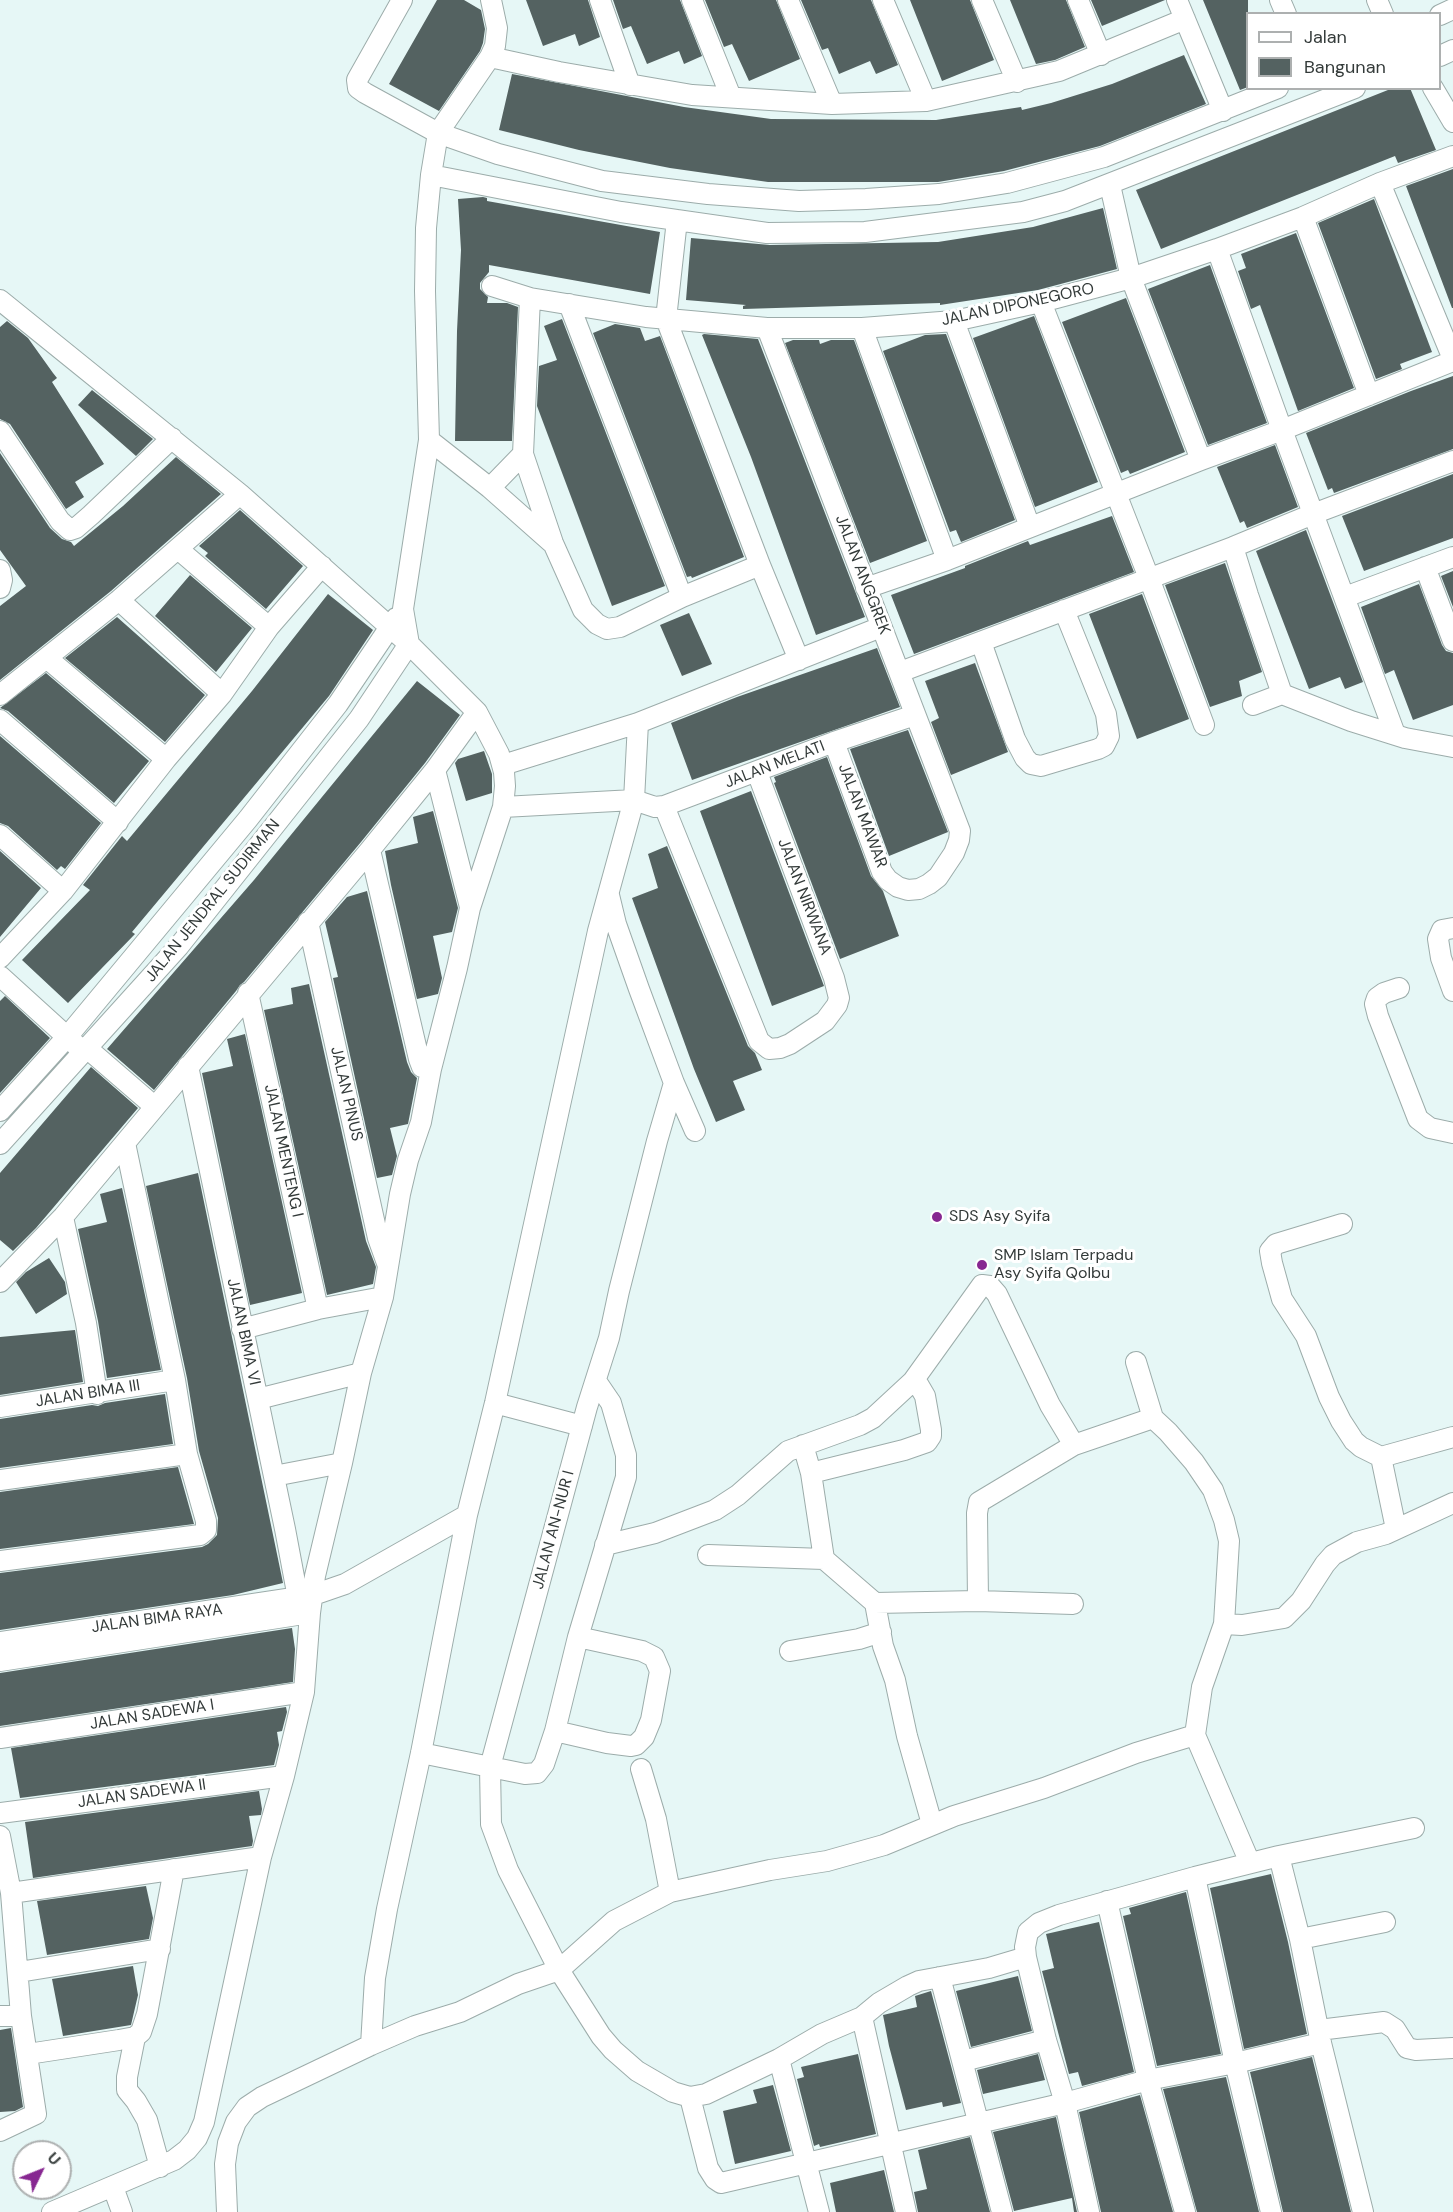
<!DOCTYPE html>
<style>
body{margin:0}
#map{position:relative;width:1453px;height:2212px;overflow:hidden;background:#e6f7f6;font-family:"DM Sans",sans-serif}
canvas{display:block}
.legend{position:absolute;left:1246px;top:12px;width:195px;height:78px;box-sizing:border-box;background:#fff;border:2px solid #adb0b0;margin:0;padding:8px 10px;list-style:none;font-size:18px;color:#333a39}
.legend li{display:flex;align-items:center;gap:12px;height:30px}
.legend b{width:30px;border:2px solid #adb0b0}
.north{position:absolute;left:12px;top:2140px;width:60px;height:60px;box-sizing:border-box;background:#fff;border:2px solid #adb0b0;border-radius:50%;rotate:47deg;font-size:16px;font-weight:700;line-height:24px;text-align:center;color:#333a39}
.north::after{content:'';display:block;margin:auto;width:21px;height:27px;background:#872791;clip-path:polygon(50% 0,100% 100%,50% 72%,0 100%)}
</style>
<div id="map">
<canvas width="1453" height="2212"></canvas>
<ul class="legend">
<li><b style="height:8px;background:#fff"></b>Jalan</li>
<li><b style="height:16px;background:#546261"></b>Bangunan</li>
</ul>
<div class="north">U</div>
</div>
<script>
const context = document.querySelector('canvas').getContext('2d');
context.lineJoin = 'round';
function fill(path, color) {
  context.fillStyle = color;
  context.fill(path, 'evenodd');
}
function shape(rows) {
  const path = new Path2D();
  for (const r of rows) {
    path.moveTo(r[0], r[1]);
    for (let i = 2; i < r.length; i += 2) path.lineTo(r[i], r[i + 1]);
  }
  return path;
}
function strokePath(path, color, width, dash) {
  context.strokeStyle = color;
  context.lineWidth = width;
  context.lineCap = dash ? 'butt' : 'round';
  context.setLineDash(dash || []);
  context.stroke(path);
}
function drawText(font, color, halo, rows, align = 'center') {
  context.font = font + ' "DM Sans",sans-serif';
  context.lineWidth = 6;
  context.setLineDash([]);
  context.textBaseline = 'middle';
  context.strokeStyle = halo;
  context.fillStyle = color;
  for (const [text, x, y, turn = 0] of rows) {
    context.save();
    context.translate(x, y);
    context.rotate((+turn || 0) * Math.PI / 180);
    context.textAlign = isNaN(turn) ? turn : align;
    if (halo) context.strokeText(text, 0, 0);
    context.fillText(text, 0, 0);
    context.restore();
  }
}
const building = shape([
 [437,0,464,0,481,10,485,29,483,43,480,51,439,111,389,84],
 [526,0,588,0,600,37,579,46,575,34,543,46],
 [613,0,680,0,702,56,684,64,679,51,647,64,631,26,623,29],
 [705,0,776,0,800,59,749,81,732,44,724,47],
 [801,0,871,0,898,65,876,74,870,61,839,74,828,48,822,50],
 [910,0,970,0,994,60,942,81],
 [1010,0,1066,0,1085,47,1055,60,1036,64],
 [1091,0,1165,0,1102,26],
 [1203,0,1248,0,1248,87,1240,90],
 [1184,55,1206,104,1100,146,1004,171,938,182,768,182,670,168,579,150,499,130,512,74,684,107,771,119,936,120,1021,107,1022,110,1051,103,1112,84],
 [1393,88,1410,88,1436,150,1398,163,1395,156,1161,249,1136,190],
 [1453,169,1453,308,1452,308,1406,186],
 [483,197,487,198,487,201,660,232,650,294,489,265,489,272,480,283,480,289,488,297,487,303,507,303,518,307,512,441,455,441,457,331,461,250,458,199],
 [1374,199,1432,352,1400,364,1402,369,1376,379,1318,223],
 [1103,208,1117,269,1038,290,940,305,940,303,743,309,743,306,746,305,686,300,691,238,770,245,938,242,1033,227],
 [1296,233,1354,388,1298,411,1260,305,1251,309,1238,271,1246,268,1241,254],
 [1210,265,1267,423,1208,445,1148,289],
 [1126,298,1185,452,1130,474,1128,470,1121,473,1062,322],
 [1034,316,1098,482,1035,507,973,338],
 [562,319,665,586,612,606,537,406,539,366,557,360,544,326],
 [7,321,28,338,53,373,57,378,52,382,104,464,75,482,84,497,66,509,10,424,0,419,0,327],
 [615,324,640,328,645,341,660,336,744,557,692,578,691,576,687,577,593,333],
 [704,334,758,339,865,617,816,635,751,457,702,335],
 [946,334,1015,520,961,542,956,530,950,532,883,351,925,335],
 [793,340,819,340,820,344,831,340,854,340,927,541,870,563,785,343],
 [1453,376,1453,449,1334,493,1332,488,1328,490,1306,433,1411,391],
 [92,390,153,439,136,456,78,405],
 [1275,445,1298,507,1247,528,1244,521,1240,523,1217,467],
 [0,453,50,528,62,539,71,542,74,546,123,506,176,457,221,494,111,591,0,680,0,606,26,586,0,550],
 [1453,474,1453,538,1364,571,1342,516],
 [240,510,303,566,266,609,205,556,208,553,199,546],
 [1112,516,1134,572,914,654,891,595,965,568,965,566,1028,541,1030,545],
 [1306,530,1363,682,1345,689,1340,677,1309,689,1256,551],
 [1225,563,1262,672,1239,681,1242,696,1210,707,1165,585],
 [1453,571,1453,607,1441,576],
 [190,575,252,628,216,672,155,616],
 [1419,584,1442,645,1446,651,1453,653,1453,705,1413,720,1394,670,1385,674,1361,607],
 [328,594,373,630,329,696,132,932,135,934,68,1003,22,960,90,890,83,885,122,836,127,841,252,691],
 [1142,594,1189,719,1137,739,1089,614],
 [689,613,712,664,682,676,660,625],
 [117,617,205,695,165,742,65,658],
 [877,648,900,707,692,780,671,723,737,697],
 [975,663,1008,752,951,775,931,722,939,718,925,681],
 [46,673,149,761,114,803,8,711,0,708],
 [417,681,460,715,425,763,361,842,244,982,240,985,236,991,154,1090,107,1049,254,880],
 [908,730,948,832,889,856,850,749],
 [0,736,101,823,65,869,61,866,57,870,8,826,0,823],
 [484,751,492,774,492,793,466,801,455,763,458,759],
 [827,757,871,876,883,891,899,936,840,959,774,783,776,782,774,777],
 [751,791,824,986,772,1006,700,811],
 [433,811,458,908,452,932,433,936,442,978,438,994,417,999,391,885,385,851,418,843,413,817],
 [667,846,748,1046,755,1053,762,1070,733,1081,745,1110,716,1122,694,1069,632,898,658,888,648,854],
 [0,851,41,888,0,937],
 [367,891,407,1062,411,1072,417,1078,408,1124,390,1128,397,1156,392,1175,377,1178,333,978,338,977,325,922,347,897],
 [309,984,366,1241,376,1267,373,1284,327,1295,264,1010,293,1004,291,988],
 [5,996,50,1038,0,1093,0,1001],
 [245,1034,302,1293,250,1305,202,1073,233,1066,227,1039],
 [91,1067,138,1108,36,1228,13,1251,0,1240,0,1173],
 [198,1173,283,1583,233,1595,0,1630,0,1573,202,1547,208,1544,217,1535,218,1518,199,1451,187,1378,146,1186],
 [122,1188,161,1370,107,1378,98,1321,78,1229,107,1222,100,1194],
 [49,1258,65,1282,67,1294,36,1314,16,1282,26,1272],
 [75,1330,83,1382,0,1395,0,1337],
 [165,1394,173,1444,0,1468,0,1419,92,1405,98,1406,105,1403],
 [178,1467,194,1524,0,1549,0,1492],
 [292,1628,295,1649,293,1682,0,1726,0,1673],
 [286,1707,287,1712,282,1731,277,1732,279,1745,274,1765,20,1798,11,1748],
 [259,1791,262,1809,261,1815,249,1816,253,1841,252,1846,33,1878,25,1822],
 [1271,1874,1288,1942,1307,2034,1244,2049,1210,1888],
 [146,1886,153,1918,149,1939,47,1955,37,1901],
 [1186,1892,1221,2054,1157,2066,1123,1916,1131,1914,1129,1908],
 [1099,1922,1134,2072,1082,2086,1078,2072,1069,2074,1042,1971,1054,1968,1046,1934],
 [133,1966,138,1995,131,2025,63,2036,52,1979],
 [1018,1976,1032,2031,971,2047,956,1991],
 [931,1991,961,2103,943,2107,942,2102,906,2110,889,2046,883,2015,917,2007,915,1996],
 [11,2028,23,2107,15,2111,0,2112,0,2030],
 [858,2054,876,2134,820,2147,819,2144,814,2146,797,2079,804,2077,801,2067],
 [1038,2054,1045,2080,983,2094,977,2070],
 [1312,2057,1351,2212,1283,2212,1250,2072],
 [1226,2077,1259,2212,1197,2212,1163,2089],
 [773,2085,791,2151,735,2164,723,2111,757,2103,753,2090],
 [1140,2095,1173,2212,1101,2212,1079,2112],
 [1056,2117,1077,2212,1074,2212,1072,2198,1014,2211,993,2132],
 [970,2137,990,2212,918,2212,914,2192,927,2189,918,2150],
 [884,2170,894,2212,836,2212,830,2183]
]);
const street = shape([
 [402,0,357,80,358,88,365,93,438,133,498,154,602,181,708,194,799,201,866,199,939,194,1007,183,1104,157,1278,88],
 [600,0,630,85],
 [692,0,731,97],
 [788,0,832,104],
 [883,0,926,101],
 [982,0,1017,82],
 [1078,0,1101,55],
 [1177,0,1223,111],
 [1280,0,1286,14],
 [1377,0,1383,14],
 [1440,15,1453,9],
 [1440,56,1453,50],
 [490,57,559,72,692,95,832,104,926,101,1059,71,1185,19],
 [1433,88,1453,122],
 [431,175,621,212,767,233,865,232,1023,212,1065,201,1355,88],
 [1380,183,1453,359],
 [1110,185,1131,278,1201,460],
 [1303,217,1369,395],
 [677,220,666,319,760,565,799,660],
 [1217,249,1282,430,1395,734],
 [492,286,530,298,646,317,767,328,862,328,954,321,1041,302,1131,278,1217,249,1303,217,1380,183,1453,156],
 [530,298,523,454,553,543,583,610,597,624,607,629,620,627,682,597,760,565],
 [0,300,240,494,409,644,477,712,499,754,504,772,505,786,503,807,470,908,457,968,431,1069,421,1122,408,1160,400,1194,383,1297,361,1373,342,1463,315,1576,310,1613,304,1692,284,1776,261,1857,204,2122,197,2138,187,2150,174,2160,52,2212],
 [1041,302,1149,578,1204,725],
 [569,304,682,597],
 [954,321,1030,527],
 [767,328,960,831,959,840,954,853,938,877,929,884,919,889,908,890,898,887,888,880,882,872,834,742],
 [862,328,947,560],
 [0,431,60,521,70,530,76,528,91,515,172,438],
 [429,440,490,488,551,542],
 [490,488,523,454],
 [1233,547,1248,595,1282,694,1351,721,1405,738,1453,747],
 [178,549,269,627],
 [1425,567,1453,641],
 [0,570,2,580,0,588],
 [866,588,947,560,1201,460,1282,430,1453,361],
 [1345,597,1453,557],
 [119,600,222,694],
 [981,642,1015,739,1025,758,1031,764,1041,766,1098,749,1104,746,1109,736,1106,714,1064,610],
 [48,659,166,759],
 [900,672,1233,547,1313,514,1453,461],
 [0,695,119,600,240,494],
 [1253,705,1282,694],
 [0,720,118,822],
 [503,765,638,723,881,627],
 [435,770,470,907],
 [664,806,759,1041,769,1049,780,1048,790,1044,825,1021,837,1005,839,998,834,978,757,772],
 [503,807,634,800,655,807,664,806,834,742,915,715],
 [0,835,63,891],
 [370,850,419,1059,422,1067,431,1069],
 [609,895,616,924,639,989,674,1083,695,1131],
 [308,922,378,1238,387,1263],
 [1453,928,1442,930,1438,939,1441,958,1453,991],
 [0,958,63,891,166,759,222,694,269,627,322,566],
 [0,976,76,1045],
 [1399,988,1384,993,1377,998,1375,1004,1378,1016,1418,1119,1430,1128,1453,1133],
 [248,993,318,1309],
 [88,1049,154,1106],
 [188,1066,285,1529,298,1598],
 [674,1083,657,1141,619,1291,609,1338,587,1407,490,1767,491,1824,508,1870,559,1970,601,2036,613,2050,637,2071,673,2092,690,2097,708,2168,715,2179,721,2183,1065,2103,1148,2080,1235,2063,1321,2043],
 [0,1111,67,1037,248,819,338,704,396,618],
 [0,1144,179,946,359,719,409,644,403,609,429,440,425,291,426,228,431,175,438,133,490,57,495,46,497,28,491,0],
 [63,1217,86,1323,97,1394],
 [1342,1224,1276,1244,1270,1251,1272,1263,1282,1299,1306,1336,1329,1397,1341,1421,1354,1441,1361,1447,1381,1457,1396,1529],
 [0,1282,63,1217,370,850,435,770,477,712],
 [242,1329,318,1309,383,1297],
 [1136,1362,1153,1418,1168,1432,1194,1462,1213,1490,1224,1520,1229,1541,1224,1624],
 [258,1399,361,1373],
 [495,1403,582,1426],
 [0,1407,175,1380],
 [803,1445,811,1473,824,1559,875,1603,883,1646,895,1680,907,1736,932,1824],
 [1381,1457,1453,1437],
 [811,1473,904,1450,927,1442,931,1436,931,1430,925,1396,918,1384,913,1381],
 [274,1476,342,1463],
 [0,1480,187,1454],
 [605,1545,655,1533,715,1510,738,1495,788,1451,860,1425,873,1418,913,1381,982,1285,990,1286,997,1294,1050,1405,1074,1445,1153,1418],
 [708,1555,824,1559],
 [0,1561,200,1535,206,1530,206,1521,187,1454,175,1380,125,1143],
 [978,1601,977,1513,979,1502,1074,1445],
 [875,1603,978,1601,1073,1604],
 [0,1642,313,1595,345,1584,467,1515],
 [790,1651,859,1639,881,1632],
 [0,1661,310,1613],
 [555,1731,607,1743,631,1746,636,1745,644,1737,651,1720,660,1671,654,1657,642,1651,578,1637],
 [1195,1735,1250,1863],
 [0,1738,304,1692],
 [421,1753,525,1774,537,1773,544,1764,555,1731,578,1637,626,1477,626,1455,611,1403,596,1381],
 [641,1769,656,1819,670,1892],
 [0,1813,284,1776],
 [0,1836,11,1893,21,2016,36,2114,0,2131],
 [1279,1856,1300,1939,1321,2043,1363,2212],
 [1195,1877,1235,2063,1271,2212],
 [11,1893,261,1857],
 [1107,1901,1148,2080,1185,2212],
 [1300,1939,1385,1922],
 [19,1972,160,1949],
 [940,1977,1002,2212],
 [0,2016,21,2016],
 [862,2017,906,2212],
 [1319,2030,1384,2022,1395,2029,1407,2048,1416,2050,1453,2048],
 [135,2037,127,2077,127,2090,136,2101,147,2120,160,2167],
 [371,2045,375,1978,387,1909,421,1753,467,1515,495,1403,598,931,634,800,638,723],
 [28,2054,119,2040,135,2037,141,2032,147,2014,174,1869],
 [779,2059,819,2212],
 [963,2061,1046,2040],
 [690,2097,706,2094,779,2059,822,2034,862,2017,879,2003,908,1986,919,1981,989,1968,1026,1957],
 [113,2187,122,2212],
 [227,2212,225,2164,228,2143,236,2122,247,2107,262,2097,371,2045,415,2026,460,2012,518,1984,559,1970,614,1921,670,1892,770,1870,827,1861,884,1845,954,1816,1044,1788,1136,1753,1195,1735,1202,1687,1224,1624,1242,1625,1284,1618,1301,1601,1325,1564,1333,1555,1357,1542,1386,1534,1453,1503],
 [1089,2212,1065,2103,1046,2040,1026,1957,1025,1947,1028,1932,1039,1923,1059,1915,1195,1877,1279,1856,1414,1828]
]);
const markers = [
 [937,1217,6,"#872791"],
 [982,1265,6,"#872791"]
];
const streetNames = [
 ["JALAN DIPONEGORO",1018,305,-12],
 ["JALAN ANGGREK",862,575,69],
 ["JALAN MELATI",775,765,-21],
 ["JALAN MAWAR",862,816,69],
 ["JALAN NIRWANA",804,897,69],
 ["JALAN JENDRAL SUDIRMAN",213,901,-51],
 ["JALAN PINUS",346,1094,77],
 ["JALAN MENTENG I",283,1151,78],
 ["JALAN BIMA VI",243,1332,78],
 ["JALAN BIMA III",88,1394,-9],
 ["JALAN AN-NUR I",554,1530,-75],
 ["JALAN BIMA RAYA",157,1619,-8],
 ["JALAN SADEWA I",152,1715,-9],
 ["JALAN SADEWA II",142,1794,-8]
];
const poiNames = [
 ["SDS Asy Syifa",949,1217],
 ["SMP Islam Terpadu",994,1256],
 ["Asy Syifa Qolbu",994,1274]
];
fill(building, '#546261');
strokePath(street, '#9cacaa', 22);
strokePath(street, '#fff', 20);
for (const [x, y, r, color] of markers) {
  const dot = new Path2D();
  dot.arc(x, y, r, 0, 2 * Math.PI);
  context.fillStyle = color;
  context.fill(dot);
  strokePath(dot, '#fff', 2);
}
drawText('16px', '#333a39', '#fff', streetNames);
drawText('16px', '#333a39', '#fff', poiNames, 'left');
</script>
